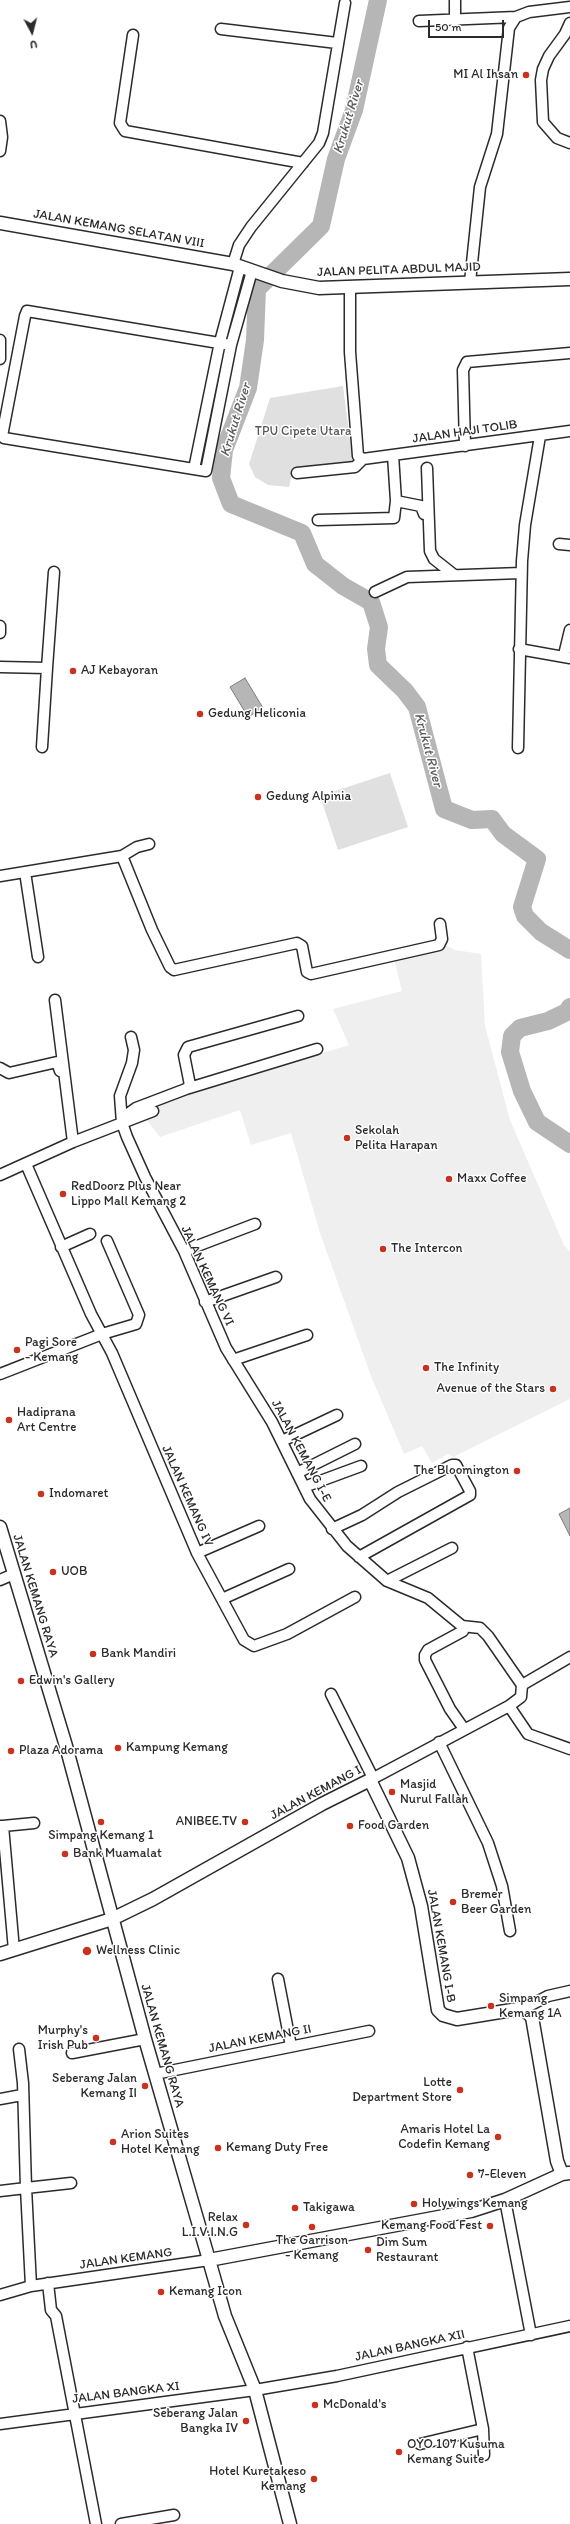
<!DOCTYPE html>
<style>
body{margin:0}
#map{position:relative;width:570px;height:2524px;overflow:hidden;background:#fff;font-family:Itim,sans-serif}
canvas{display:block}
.north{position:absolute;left:12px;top:12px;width:40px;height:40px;-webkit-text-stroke:3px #fff;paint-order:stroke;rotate:173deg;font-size:11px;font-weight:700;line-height:16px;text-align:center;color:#2b2b2b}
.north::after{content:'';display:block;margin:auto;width:14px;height:18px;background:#2b2b2b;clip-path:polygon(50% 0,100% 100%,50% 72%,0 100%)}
.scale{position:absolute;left:428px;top:20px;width:76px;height:18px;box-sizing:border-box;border:2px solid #2b2b2b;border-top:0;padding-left:5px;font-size:12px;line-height:14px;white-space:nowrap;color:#2b2b2b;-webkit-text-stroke:3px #fff;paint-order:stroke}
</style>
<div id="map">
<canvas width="570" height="2524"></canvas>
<div class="north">U</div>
<div class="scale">50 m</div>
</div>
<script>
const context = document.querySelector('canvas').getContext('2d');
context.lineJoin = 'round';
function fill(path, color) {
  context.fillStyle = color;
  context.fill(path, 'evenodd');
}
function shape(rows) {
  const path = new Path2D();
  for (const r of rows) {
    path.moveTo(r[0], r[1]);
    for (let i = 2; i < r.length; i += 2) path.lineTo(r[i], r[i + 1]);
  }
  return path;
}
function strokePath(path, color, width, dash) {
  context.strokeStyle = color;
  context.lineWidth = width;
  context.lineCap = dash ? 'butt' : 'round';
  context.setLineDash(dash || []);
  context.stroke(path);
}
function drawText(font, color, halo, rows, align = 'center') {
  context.font = font + ' Itim,sans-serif';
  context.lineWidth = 3;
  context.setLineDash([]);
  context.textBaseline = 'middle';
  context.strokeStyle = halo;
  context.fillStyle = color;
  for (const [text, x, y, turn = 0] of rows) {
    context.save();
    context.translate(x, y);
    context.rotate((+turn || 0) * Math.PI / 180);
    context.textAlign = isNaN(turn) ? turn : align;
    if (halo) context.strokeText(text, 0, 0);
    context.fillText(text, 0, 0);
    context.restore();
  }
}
const built = shape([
 [445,945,455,950,481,954,485,1026,510,1120,564,1245,570,1252,570,1399,453,1457,448,1454,432,1463,422,1446,404,1454,371,1376,320,1233,291,1133,251,1145,240,1110,160,1137,138,1109,349,1045,333,1009,402,991,394,959]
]);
const green = shape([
 [343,386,353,463,292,473,289,487,268,485,255,477,249,464,270,398],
 [390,773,408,827,338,850,320,796]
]);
const water = shape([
 [245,678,263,708,248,717,230,687,245,678],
 [570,1508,570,1536,559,1514,570,1508]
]);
const river = shape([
 [378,0,354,110,336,159,321,226,257,289,255,340,248,388,224,450,221,478,231,504,302,533,315,564,343,586,371,602,379,627,376,649,378,665,405,691,417,707,444,809,472,820,492,819,503,834,537,859,522,907,525,916,541,932,570,950],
 [570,1007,567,1012,548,1021,520,1028,512,1036,510,1052,522,1091,537,1122,570,1144]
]);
const minor = shape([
 [419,21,516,17],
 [455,21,455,0],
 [570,23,565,34,549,56,543,69,541,80,543,122,557,138,570,143],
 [221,29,337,43],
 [133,35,120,123,125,131,303,163],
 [0,121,2,137,0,151],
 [233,264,239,245,251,227,319,143,323,133,345,3],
 [470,282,480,187,497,134,509,28,516,17,529,12,570,7],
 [350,288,350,352,358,456,363,459],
 [0,340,0,359],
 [231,345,27,311,25,316,2,436,4,438,206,471,231,345,252,271],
 [465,446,463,370,467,362,570,353],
 [363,459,570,431],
 [427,468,430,551,434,559,453,574],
 [194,469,220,342,240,267],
 [297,473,355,467,363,459],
 [396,501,421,506,424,514],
 [318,520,394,518,396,501,393,455],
 [559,544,570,545],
 [375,592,407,577,521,573],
 [0,626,0,633],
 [519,649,570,658],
 [564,655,570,630],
 [0,667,47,668,54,572],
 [42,747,47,668],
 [518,748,522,561,525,525,540,436],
 [122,856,152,930,170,967,174,970,297,943,302,946,307,972,311,974,439,945,442,939,440,924],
 [25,872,38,957],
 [0,876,122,856,137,847,149,844],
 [55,1000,73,1142],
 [131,1037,134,1050,132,1063,120,1096,122,1123,127,1137,145,1177,184,1251,226,1348,272,1422,310,1499,347,1546,387,1581,428,1598,462,1626,480,1628,488,1636,522,1685],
 [0,1068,9,1073,57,1062,60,1071],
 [186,1089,317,1049],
 [122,1118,136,1108,186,1089,190,1085,184,1055,188,1047,298,1016],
 [26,1164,91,1314,112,1353,197,1553,244,1640,254,1646,287,1634,355,1597],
 [0,1175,73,1142,153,1111],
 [61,1247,90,1234],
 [184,1251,255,1224],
 [205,1302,276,1277],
 [233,1360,307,1335],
 [0,1374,102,1334,136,1324,139,1315,107,1241],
 [282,1441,337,1415],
 [297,1473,355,1444],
 [304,1487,361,1466],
 [332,1529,362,1515,398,1492,452,1465,456,1465,470,1491,470,1495,359,1557],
 [197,1553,259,1526],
 [0,1580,14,1574],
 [387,1581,452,1548],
 [222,1599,289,1569],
 [463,1631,428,1650,425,1655,425,1660,450,1709,464,1729],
 [522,1685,570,1657],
 [331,1694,373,1778],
 [509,1706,528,1734,570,1749],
 [439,1742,488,1843,502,1886,510,1931],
 [370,1780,509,1706,521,1697,522,1685],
 [0,1826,3,1826,14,1950],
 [3,1826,34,1823],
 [278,1979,291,2046],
 [523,2009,548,1996,570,1991],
 [72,2053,145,2039],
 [155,2074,369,2031],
 [0,2099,22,2095],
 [71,2183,26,2188,31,2286,209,2260],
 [0,2191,26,2188,23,2083,19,2049],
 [505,2200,531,2335],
 [48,2283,51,2310,56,2316,96,2524],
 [0,2295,31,2286],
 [467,2347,483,2429,484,2455],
 [0,2424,255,2390,337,2376,570,2326],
 [420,2444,483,2429],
 [121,2524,174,2515]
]);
const tertiary = shape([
 [0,223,233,264,282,281,319,288,570,279],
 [0,1527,66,1746,145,2039,209,2260,225,2316,255,2390,290,2524],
 [0,1954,112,1919,153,1899,322,1804,370,1780,408,1858,421,1906,438,2010,443,2015,457,2019,518,2009,523,2009,532,2017,557,2161,562,2174],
 [209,2260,471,2211,505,2200,562,2174,569,2173]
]);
const markers = [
 [526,75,4,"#c8321e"],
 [73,671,4,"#c8321e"],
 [200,714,4,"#c8321e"],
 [258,797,4,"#c8321e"],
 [347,1138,4,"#c8321e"],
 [449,1179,4,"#c8321e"],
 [63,1194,4,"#c8321e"],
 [383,1249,4,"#c8321e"],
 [17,1350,4,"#c8321e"],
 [426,1368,4,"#c8321e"],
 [553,1389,4,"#c8321e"],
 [9,1420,4,"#c8321e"],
 [517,1471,4,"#c8321e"],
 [41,1494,4,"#c8321e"],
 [53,1572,4,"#c8321e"],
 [93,1654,4,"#c8321e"],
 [21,1681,4,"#c8321e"],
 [118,1748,4,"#c8321e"],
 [11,1751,4,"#c8321e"],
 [392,1792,4,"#c8321e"],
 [101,1822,4,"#c8321e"],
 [245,1822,4,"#c8321e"],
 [350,1826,4,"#c8321e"],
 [65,1854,4,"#c8321e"],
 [453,1902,4,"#c8321e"],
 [87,1951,5,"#c8321e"],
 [491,2006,4,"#c8321e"],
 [96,2038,4,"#c8321e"],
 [145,2086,4,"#c8321e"],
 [460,2090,4,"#c8321e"],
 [498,2137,4,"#c8321e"],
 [113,2142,4,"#c8321e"],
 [218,2148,4,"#c8321e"],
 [470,2175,4,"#c8321e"],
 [414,2204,4,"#c8321e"],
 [295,2208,4,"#c8321e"],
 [246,2225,4,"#c8321e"],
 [490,2226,4,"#c8321e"],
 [312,2227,4,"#c8321e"],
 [368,2250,4,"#c8321e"],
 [161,2292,4,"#c8321e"],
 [315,2405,4,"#c8321e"],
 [246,2421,4,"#c8321e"],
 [399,2452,4,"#c8321e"],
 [314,2479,4,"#c8321e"]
];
const poiNames = [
 ["MI Al Ihsan",518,75,"right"],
 ["AJ Kebayoran",81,671],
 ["Gedung Heliconia",208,714],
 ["Gedung Alpinia",266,797],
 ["Sekolah",355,1131],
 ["Pelita Harapan",355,1146],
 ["Maxx Coffee",457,1179],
 ["RedDoorz Plus Near",71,1187],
 ["Lippo Mall Kemang 2",71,1202],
 ["The Intercon",391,1249],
 ["Pagi Sore",25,1343],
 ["- Kemang",25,1358],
 ["The Infinity",434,1368],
 ["Avenue of the Stars",545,1389,"right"],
 ["Hadiprana",17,1413],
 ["Art Centre",17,1428],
 ["The Bloomington",509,1471,"right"],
 ["Indomaret",49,1494],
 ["UOB",61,1572],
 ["Bank Mandiri",101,1654],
 ["Edwin's Gallery",29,1681],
 ["Kampung Kemang",126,1748],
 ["Plaza Adorama",19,1751],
 ["Masjid",400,1785],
 ["Nurul Fallah",400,1800],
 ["ANIBEE.TV",237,1822,"right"],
 ["Food Garden",358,1826],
 ["Simpang Kemang 1",101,1836,"center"],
 ["Bank Muamalat",73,1854],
 ["Bremer",461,1895],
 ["Beer Garden",461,1910],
 ["Wellness Clinic",96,1951],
 ["Simpang",499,1999],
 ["Kemang 1A",499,2014],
 ["Murphy's",88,2031,"right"],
 ["Irish Pub",88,2046,"right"],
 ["Seberang Jalan",137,2079,"right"],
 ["Kemang II",137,2094,"right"],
 ["Lotte",452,2083,"right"],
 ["Department Store",452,2098,"right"],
 ["Amaris Hotel La",490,2130,"right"],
 ["Codefin Kemang",490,2145,"right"],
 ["Arion Suites",121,2135],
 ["Hotel Kemang",121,2150],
 ["Kemang Duty Free",226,2148],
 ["7-Eleven",478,2175],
 ["Holywings Kemang",422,2204],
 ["Takigawa",303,2208],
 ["Relax",238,2218,"right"],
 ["L.I.V.I.N.G",238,2233,"right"],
 ["Kemang Food Fest",482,2226,"right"],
 ["The Garrison",312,2241,"center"],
 ["- Kemang",312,2256,"center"],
 ["Dim Sum",376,2243],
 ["Restaurant",376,2258],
 ["Kemang Icon",169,2292],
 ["McDonald's",323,2405],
 ["Seberang Jalan",238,2414,"right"],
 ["Bangka IV",238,2429,"right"],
 ["OYO 107 Kusuma",407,2445],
 ["Kemang Suite",407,2460],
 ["Hotel Kuretakeso",306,2472,"right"],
 ["Kemang",306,2487,"right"]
];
const streetNames = [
 ["JALAN KEMANG SELATAN VIII",119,229,10],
 ["JALAN PELITA ABDUL MAJID",399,270,-2],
 ["JALAN HAJI TOLIB",465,432,-8],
 ["JALAN KEMANG VI",207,1276,65],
 ["JALAN KEMANG I-E",301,1451,62],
 ["JALAN KEMANG IV",187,1496,66],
 ["JALAN KEMANG RAYA",35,1596,73],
 ["JALAN KEMANG I",316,1793,-28],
 ["JALAN KEMANG I-B",441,1946,80],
 ["JALAN KEMANG II",260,2039,-11],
 ["JALAN KEMANG RAYA",162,2046,74],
 ["JALAN KEMANG",126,2259,-8],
 ["JALAN BANGKA XII",410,2346,-12],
 ["JALAN BANGKA XI",126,2393,-7]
];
const parkNames = [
 ["TPU Cipete Utara",303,432]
];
const waterNames = [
 ["Krukut River",349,117,-73],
 ["Krukut River",236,420,-73],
 ["Krukut River",428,750,75]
];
fill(built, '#efefef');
fill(green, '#e0e0e0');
fill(water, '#b6b6b6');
strokePath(water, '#7e7e7e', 1);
strokePath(river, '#b6b6b6', 18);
strokePath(minor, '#2b2b2b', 13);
strokePath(tertiary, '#2b2b2b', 15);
strokePath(minor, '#fff', 10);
strokePath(tertiary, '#fff', 12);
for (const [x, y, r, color] of markers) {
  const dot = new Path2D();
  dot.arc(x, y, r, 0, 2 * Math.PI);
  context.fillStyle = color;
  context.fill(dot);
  strokePath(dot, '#fff', 1.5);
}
drawText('13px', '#2b2b2b', '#fff', poiNames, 'left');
drawText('13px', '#2b2b2b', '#fff', streetNames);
drawText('13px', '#585858', '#fff', parkNames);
drawText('italic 14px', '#5c5c5c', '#fff', waterNames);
</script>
